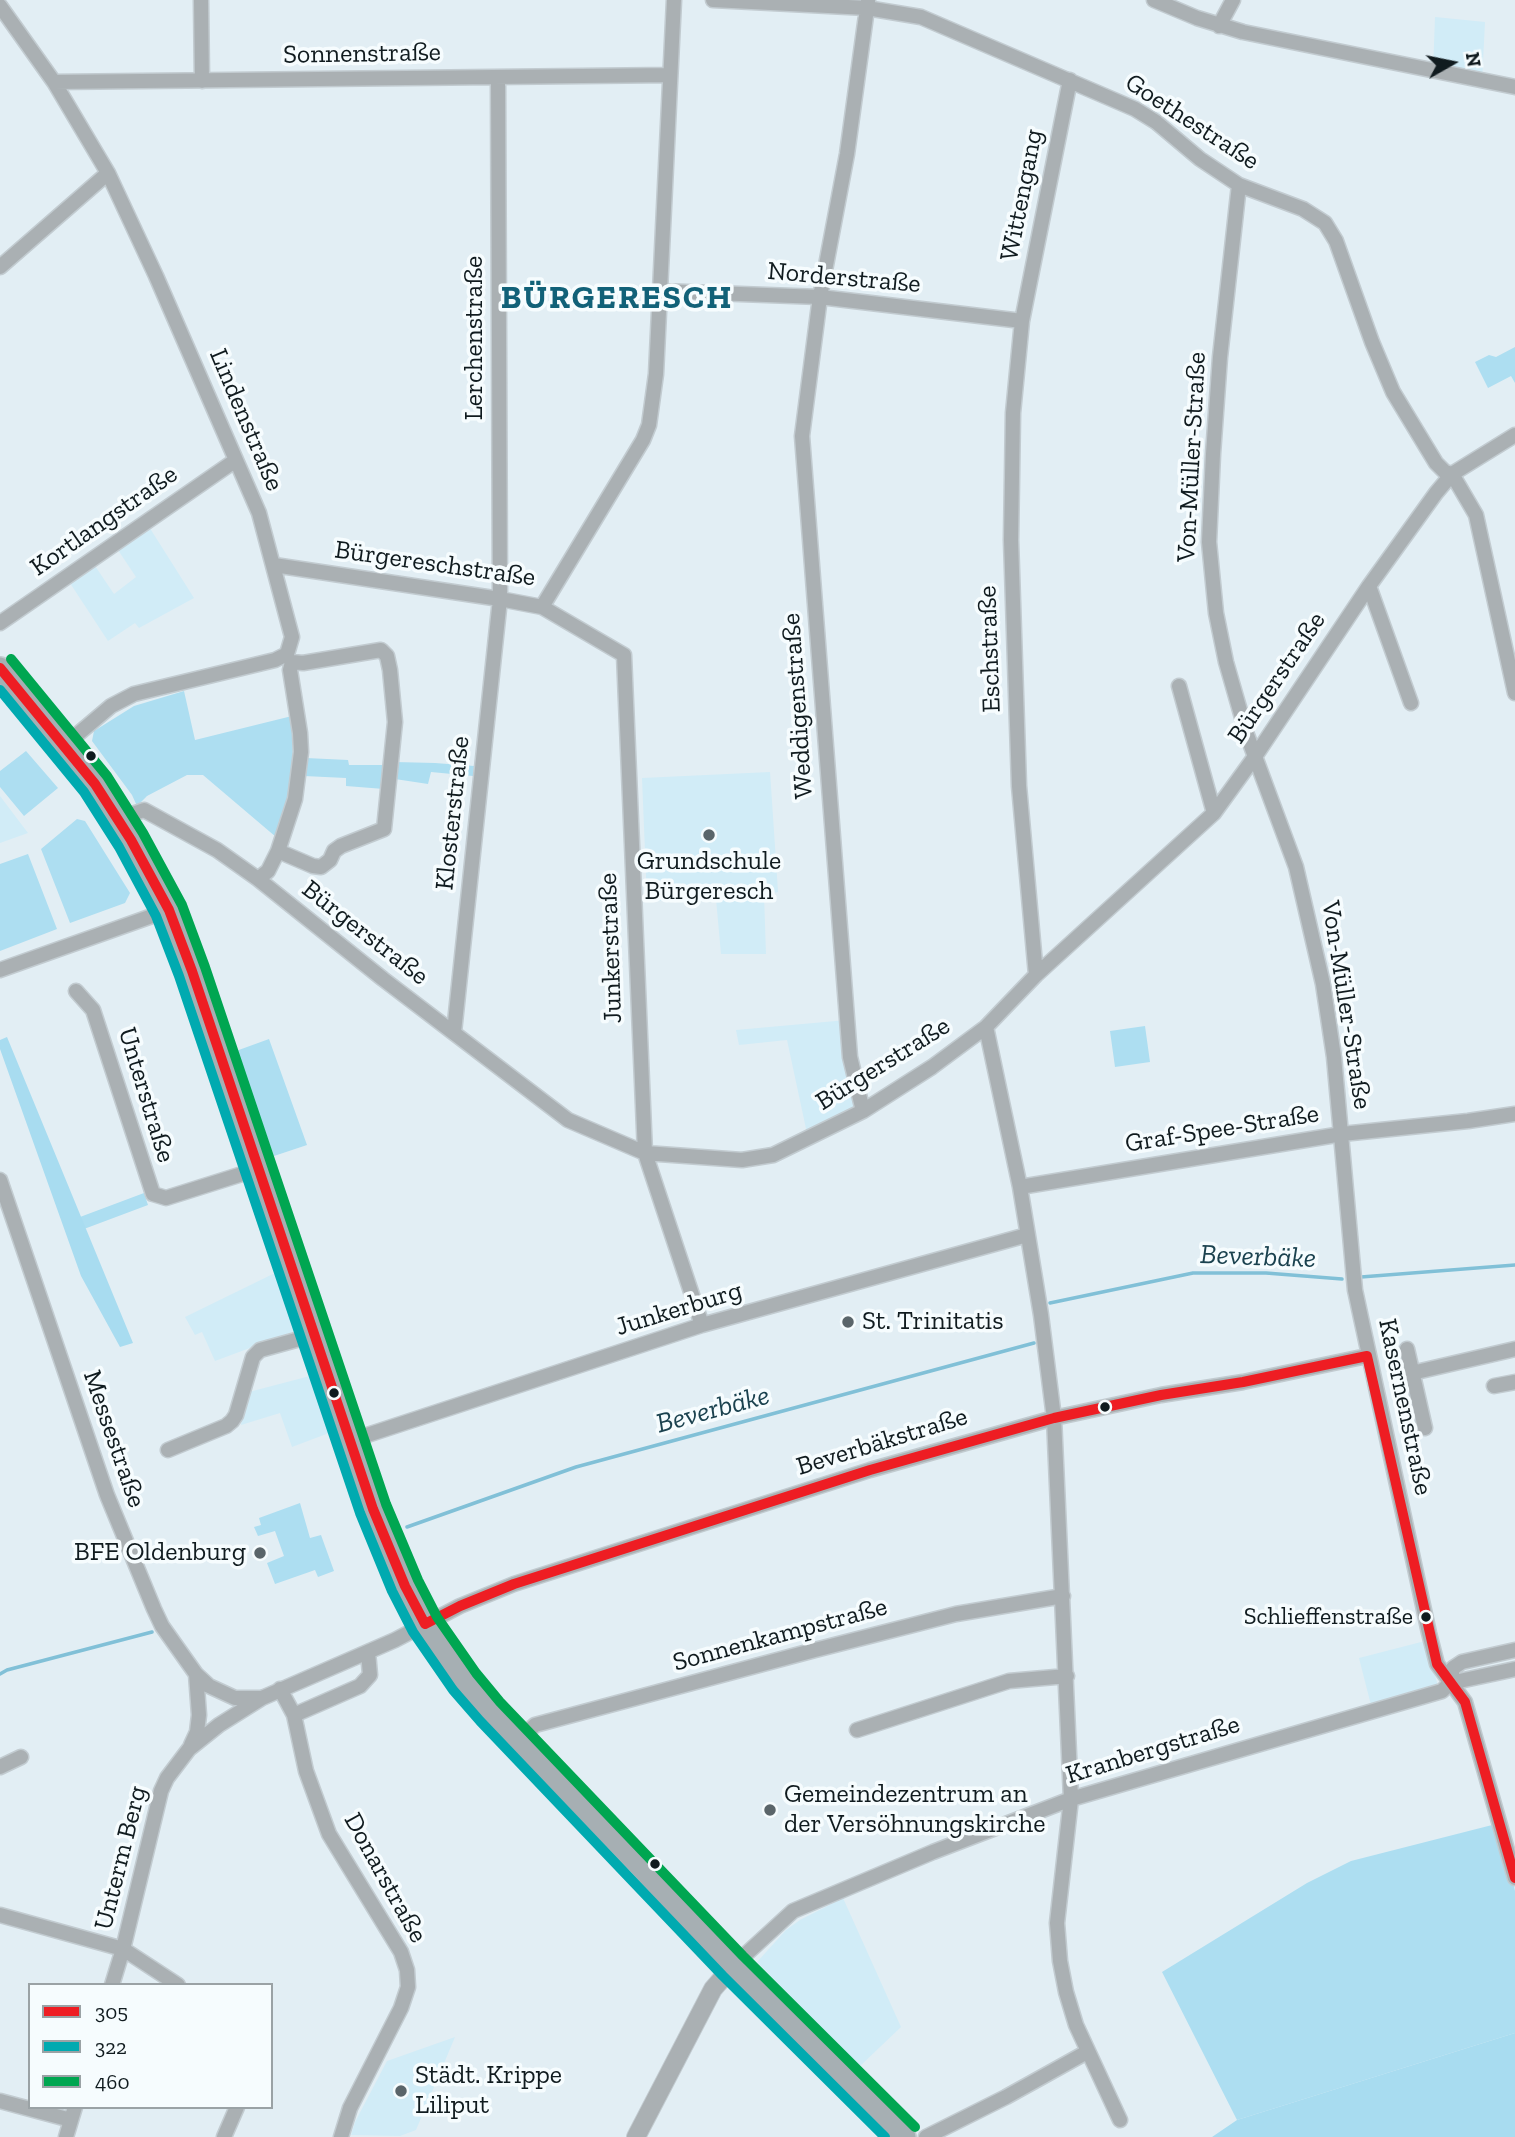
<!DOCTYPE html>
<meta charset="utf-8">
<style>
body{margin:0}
#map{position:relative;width:1515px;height:2137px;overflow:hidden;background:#e2eef4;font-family:"Zilla Slab",serif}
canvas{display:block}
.legend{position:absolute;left:28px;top:1983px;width:245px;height:126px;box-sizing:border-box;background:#f6fcfe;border:2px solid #9aa2a5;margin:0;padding:9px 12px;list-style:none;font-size:21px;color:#101b1f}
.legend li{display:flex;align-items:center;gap:14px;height:35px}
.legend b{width:35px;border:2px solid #9aa2a5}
.north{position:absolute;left:1417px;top:28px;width:70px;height:70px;-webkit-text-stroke:5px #f6fcfe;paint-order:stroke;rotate:81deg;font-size:19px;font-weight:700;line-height:28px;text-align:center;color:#101b1f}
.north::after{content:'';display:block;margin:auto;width:24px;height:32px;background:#101b1f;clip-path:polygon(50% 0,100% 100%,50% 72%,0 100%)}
</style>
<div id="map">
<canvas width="1515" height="2137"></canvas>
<ul class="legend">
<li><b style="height:9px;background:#ee1d23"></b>305</li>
<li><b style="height:9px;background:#00aab0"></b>322</li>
<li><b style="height:9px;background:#00a651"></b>460</li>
</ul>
<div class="north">N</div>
</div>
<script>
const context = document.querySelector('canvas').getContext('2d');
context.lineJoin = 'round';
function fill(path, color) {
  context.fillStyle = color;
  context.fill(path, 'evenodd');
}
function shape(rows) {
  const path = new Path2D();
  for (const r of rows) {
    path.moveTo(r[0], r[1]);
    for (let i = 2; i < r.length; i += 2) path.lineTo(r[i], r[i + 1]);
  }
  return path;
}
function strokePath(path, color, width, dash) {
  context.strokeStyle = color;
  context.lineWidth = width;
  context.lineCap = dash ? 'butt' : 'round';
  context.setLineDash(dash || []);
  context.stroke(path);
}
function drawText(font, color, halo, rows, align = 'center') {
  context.font = font + ' "Zilla Slab",serif';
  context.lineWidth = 7;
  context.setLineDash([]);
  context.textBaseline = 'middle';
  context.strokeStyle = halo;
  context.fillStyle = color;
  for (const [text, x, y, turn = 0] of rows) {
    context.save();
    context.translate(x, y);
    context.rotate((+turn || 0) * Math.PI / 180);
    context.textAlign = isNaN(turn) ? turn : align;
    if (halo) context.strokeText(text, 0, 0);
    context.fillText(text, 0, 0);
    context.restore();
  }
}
const built = shape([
 [1435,17,1485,22,1482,82,1433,72],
 [146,522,194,598,139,628,135,623,108,641,66,577,91,560,114,594,136,577,114,544],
 [770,772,778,892,764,895,766,954,721,954,716,899,647,901,642,778],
 [0,796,28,833,0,843],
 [847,1020,863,1111,808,1138,787,1040,739,1045,736,1030],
 [277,1272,298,1330,215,1361,202,1332,195,1335,185,1317],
 [310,1376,329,1433,292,1447,280,1413,241,1425,245,1393],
 [1425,1641,1438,1686,1371,1705,1359,1658],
 [843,1898,901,2027,859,2067,757,1962,786,1930,800,1920],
 [455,2037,416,2130,400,2136,351,2135,355,2122,387,2061]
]);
const green = shape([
 [1515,347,1515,383,1511,376,1488,388,1475,362,1489,355,1496,357],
 [184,691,195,740,292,716,293,762,288,796,276,837,203,775,187,775,147,796,137,806,132,795,92,741,94,731,134,706],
 [26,751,58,788,24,816,0,787,0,771],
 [306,758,348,760,349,765,386,765,384,789,346,786,346,778,304,776],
 [395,762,435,763,474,766,473,776,431,772,428,784,395,779],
 [77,819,85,821,130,893,125,903,70,923,41,849],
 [28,854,57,929,0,951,0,864],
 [1145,1026,1150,1062,1115,1067,1110,1031],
 [269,1039,307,1145,274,1156,236,1051],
 [144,1193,148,1205,84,1229,80,1217],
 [300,1503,310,1538,321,1535,334,1571,318,1577,315,1570,275,1584,267,1563,284,1556,275,1531,258,1536,254,1527,261,1525,259,1518],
 [1500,1823,1515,1891,1515,2033,1237,2120,1162,1972,1307,1883,1351,1861]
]);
const forest = shape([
 [7,1037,133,1343,120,1347,81,1276,0,1049,0,1040],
 [1515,2033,1515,2137,1212,2137,1237,2120]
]);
const stream = shape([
 [1361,1277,1515,1265],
 [1050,1303,1193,1273,1266,1273,1342,1279],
 [407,1527,576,1467,1034,1343],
 [0,1674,7,1670,152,1632]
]);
const minor = shape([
 [201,0,202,81],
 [713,0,867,8,921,17,1135,109,1156,122,1200,159,1239,185,1303,209,1325,223,1336,241,1372,342,1393,392,1436,463,1445,472,1452,474,1476,515,1515,693],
 [1154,0,1197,18,1243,32,1515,87],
 [0,6,54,82,108,173,156,276,259,513,292,637,287,654,275,660,134,694,111,706,65,745],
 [1219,26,1233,0],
 [54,82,670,75],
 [1239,185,1220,357,1213,454,1209,542,1216,613,1226,662,1247,735,1296,867,1323,984,1334,1057,1355,1290,1429,1633,1437,1664,1465,1702,1515,1878],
 [0,267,108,173],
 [660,291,820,297,1022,321],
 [274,565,500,599,542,607,643,440,649,425,656,374,674,0],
 [1369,586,1411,703],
 [542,607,624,655,645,1153,702,1325],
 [0,623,236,460],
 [1179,686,1214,813],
 [118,819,144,810,217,850,258,879,383,979,568,1120,645,1153,742,1160,773,1155,863,1111,932,1067,986,1027,1036,975,1214,813,1256,755,1369,586,1436,493,1452,474,1515,435],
 [258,879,268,871,278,851,313,866,321,867,330,860,334,851,341,846,384,829,395,722,390,670,387,656,381,650,303,663,292,662,290,670,300,733,301,752,295,799,278,851],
 [0,970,169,910],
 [1036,975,1019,786,1011,540,1013,413,1022,321,1070,80],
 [76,991,93,1010,153,1194,166,1198,258,1169],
 [986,1027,1020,1187,1041,1315,1054,1418,1071,1799,1057,1923,1060,1961,1066,1992,1076,2025,1120,2120],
 [454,1032,500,599,498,77],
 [863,1111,850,1057,802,436,820,297,847,154,868,1],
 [0,1180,107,1495,154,1609,162,1626,196,1674,209,1686,235,1698,260,1698],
 [1020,1187,1342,1134,1468,1121,1515,1114],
 [1407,1349,1425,1428],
 [1412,1373,1515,1349],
 [1494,1386,1515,1382],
 [349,1441,702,1325,1027,1235],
 [168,1450,226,1426,232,1421,236,1415,253,1357,260,1350,314,1335],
 [1515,1650,1462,1662,1453,1668,1450,1683,1515,1669],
 [280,1689,294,1715,306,1771,329,1834,401,1952,407,1970,408,1987,401,2008,350,2108,341,2137],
 [294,1715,360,1686,370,1675,368,1652],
 [857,1730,1009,1681,1067,1676],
 [518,1741,535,1725,815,1650,956,1614,1063,1596],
 [191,1745,197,1732,199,1715,196,1674],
 [0,1767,21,1757],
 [0,1915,123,1949,178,1985],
 [733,1966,793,1911,933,1852,1071,1799,1442,1691,1450,1683],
 [112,1985,123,1949,161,1791,167,1778,189,1749,219,1725,262,1698,395,1640,460,1606,514,1584,870,1470,1054,1418,1161,1395,1243,1382,1367,1356],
 [0,2101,71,2120],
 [66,2137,75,2107],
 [224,2137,237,2107],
 [926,2137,1006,2097,1087,2052]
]);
const tertiary = shape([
 [636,2137,713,1989,733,1966]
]);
const secondary = shape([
 [0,668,95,784,131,840,169,910,192,971,373,1509,405,1586,425,1624,465,1682,490,1711,638,1864,733,1966,905,2137]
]);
const bus1 = shape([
 [0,668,95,784,131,840,169,910,192,971,373,1509,405,1586,425,1624],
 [1367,1356,1437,1664,1465,1702,1515,1878],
 [425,1624,460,1606,514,1584,870,1470,1054,1418,1161,1395,1243,1382,1367,1356]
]);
const bus2 = shape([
 [0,690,84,792,119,847,156,916,179,976,360,1513,392,1591,413,1632,453,1690,480,1721,723,1976,885,2137]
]);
const bus3 = shape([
 [11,659,107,776,143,833,182,905,205,967,386,1504,418,1580,437,1617,476,1673,500,1702,743,1956,915,2127]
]);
const markers = [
 [91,756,6,"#101b1f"],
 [709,835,7,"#5a656a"],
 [848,1322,7,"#5a656a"],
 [334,1393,6,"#101b1f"],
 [1105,1407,6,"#101b1f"],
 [260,1553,7,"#5a656a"],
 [1426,1617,6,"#101b1f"],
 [770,1810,7,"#5a656a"],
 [655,1864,6,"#101b1f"],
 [401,2091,7,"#5a656a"]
];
const busNames = [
 ["Schlieffenstraße",1413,1617]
];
const streetNames = [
 ["Sonnenstraße",362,54,-1],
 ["Goethestraße",1192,122,33],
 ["Wittengang",1022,195,-79],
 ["Norderstraße",844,278,5],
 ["Lerchenstraße",475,338,-90],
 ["Lindenstraße",246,420,67],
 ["Von-Müller-Straße",1192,457,-87],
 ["Kortlangstraße",104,521,-35],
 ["Bürgereschstraße",435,564,8],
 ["Eschstraße",990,649,-92],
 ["Bürgerstraße",1277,678,-56],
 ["Weddigenstraße",798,706,-94],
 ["Klosterstraße",453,813,-84],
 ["Bürgerstraße",365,933,38],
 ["Junkerstraße",611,948,-92],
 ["Von-Müller-Straße",1346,1005,81],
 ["Bürgerstraße",883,1064,-32],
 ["Unterstraße",146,1095,73],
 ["Graf-Spee-Straße",1222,1129,-9],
 ["Junkerburg",679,1309,-17],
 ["Kasernenstraße",1405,1407,78],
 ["Messestraße",114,1439,71],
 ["Beverbäkstraße",882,1442,-17],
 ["Sonnenkampstraße",780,1635,-15],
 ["Kranbergstraße",1153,1750,-17],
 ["Unterm Berg",121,1858,-76],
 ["Donarstraße",385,1878,61]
];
const poiNames = [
 ["Grundschule",709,862,"center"],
 ["Bürgeresch",709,892,"center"],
 ["St. Trinitatis",862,1322],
 ["BFE Oldenburg",246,1553,"right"],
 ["Gemeindezentrum an",784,1795],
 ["der Versöhnungskirche",784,1825],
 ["Städt. Krippe",415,2076],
 ["Liliput",415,2106]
];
const waterNames = [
 ["Beverbäke",1258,1257,2],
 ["Beverbäke",713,1410,-15]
];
const districtNames = [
 ["BÜRGERESCH",617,299]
];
fill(built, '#d1ecf7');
fill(green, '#addef1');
fill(forest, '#a8dcf0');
strokePath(stream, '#81c0d7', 3.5);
strokePath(minor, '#c2cbd0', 17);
strokePath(tertiary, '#c2cbd0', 20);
strokePath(secondary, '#c2cbd0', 24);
strokePath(minor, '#aab0b3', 14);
strokePath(tertiary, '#aab0b3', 18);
strokePath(secondary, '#a6afb3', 21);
strokePath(bus1, '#ee1d23', 10);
strokePath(bus2, '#00aab0', 10);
strokePath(bus3, '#00a651', 10);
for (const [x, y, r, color] of markers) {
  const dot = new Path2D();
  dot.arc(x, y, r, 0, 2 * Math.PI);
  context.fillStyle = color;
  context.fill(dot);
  strokePath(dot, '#f6fcfe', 2.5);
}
drawText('24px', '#101b1f', '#f6fcfe', busNames, 'right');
drawText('26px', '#101b1f', '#f6fcfe', streetNames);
drawText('26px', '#101b1f', '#f6fcfe', poiNames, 'left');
drawText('italic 28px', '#1b424f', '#f6fcfe', waterNames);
context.letterSpacing = '2px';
drawText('bold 33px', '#116178', '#f6fcfe', districtNames);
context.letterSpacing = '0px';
</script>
